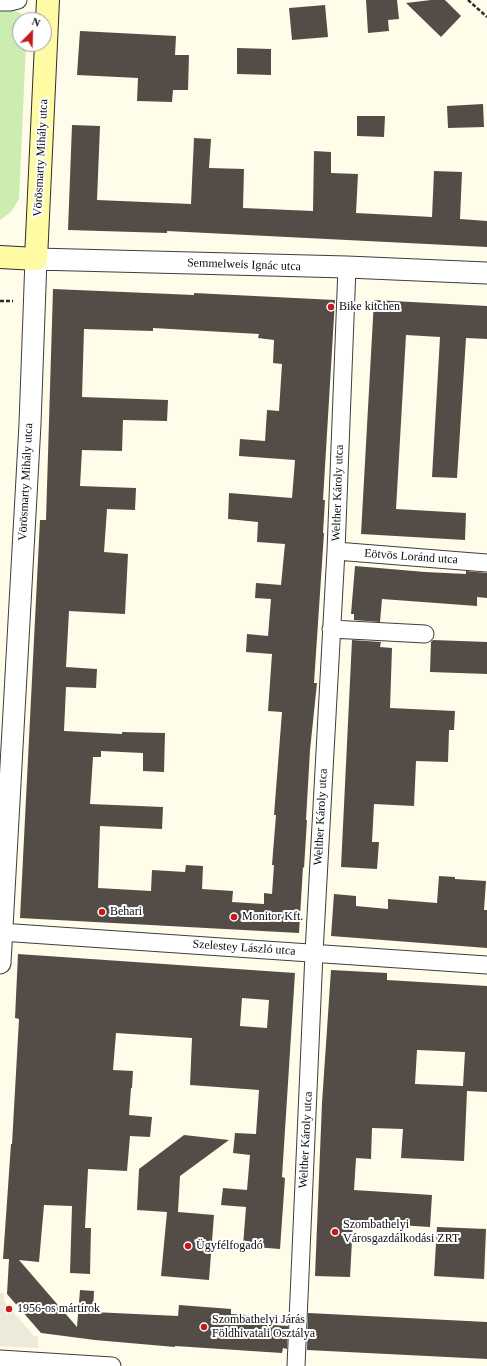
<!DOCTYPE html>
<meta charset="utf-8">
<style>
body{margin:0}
#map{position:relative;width:487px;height:1366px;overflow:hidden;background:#fffce9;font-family:Georgia,serif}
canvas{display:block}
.north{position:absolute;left:12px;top:12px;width:40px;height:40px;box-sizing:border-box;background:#fff;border:1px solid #9d9d9d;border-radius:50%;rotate:23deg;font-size:11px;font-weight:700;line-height:16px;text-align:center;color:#0b0b0b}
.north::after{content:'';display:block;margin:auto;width:14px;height:18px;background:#c41b1a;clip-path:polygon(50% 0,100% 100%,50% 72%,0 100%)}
</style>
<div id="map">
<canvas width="487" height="1366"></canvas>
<div class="north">N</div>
</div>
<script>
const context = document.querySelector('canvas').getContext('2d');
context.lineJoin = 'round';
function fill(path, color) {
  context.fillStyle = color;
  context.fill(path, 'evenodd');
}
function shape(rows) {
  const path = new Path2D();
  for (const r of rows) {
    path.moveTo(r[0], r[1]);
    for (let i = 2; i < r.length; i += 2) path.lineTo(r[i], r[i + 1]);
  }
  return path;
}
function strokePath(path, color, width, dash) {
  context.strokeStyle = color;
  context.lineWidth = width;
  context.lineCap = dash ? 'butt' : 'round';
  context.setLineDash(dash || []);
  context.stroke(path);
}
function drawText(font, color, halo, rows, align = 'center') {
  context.font = font + ' Georgia,serif';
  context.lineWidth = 4;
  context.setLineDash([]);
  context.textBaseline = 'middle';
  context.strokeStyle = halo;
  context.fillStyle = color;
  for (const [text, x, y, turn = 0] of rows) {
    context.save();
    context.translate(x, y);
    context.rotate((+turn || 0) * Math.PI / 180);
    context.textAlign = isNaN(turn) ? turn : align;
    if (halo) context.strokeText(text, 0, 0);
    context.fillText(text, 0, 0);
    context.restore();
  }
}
const green = shape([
 [0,7,8,7,22,14,23,20,20,20,20,44,26,44,19,199,11,212,0,220]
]);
const plaza = shape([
 [0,1293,4,1293,4,1301,34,1336,38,1336,38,1348,0,1346]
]);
const building = shape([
 [366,0,397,0,399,19,388,20,389,31,368,33],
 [431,0,445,0,461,16,441,37,406,3],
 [325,5,328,37,292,40,289,8],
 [80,31,176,36,175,55,189,55,188,90,173,90,172,102,137,101,138,78,77,75],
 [237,48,271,49,271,75,237,74],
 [483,104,484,127,448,128,447,106],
 [357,116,385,116,384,137,357,136],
 [72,125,100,126,97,200,191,204,194,138,211,139,209,168,244,169,243,208,313,211,314,151,331,152,331,173,358,174,356,213,432,217,434,171,462,172,460,219,487,221,487,247,167,231,167,233,68,230],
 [53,289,194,295,194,293,335,300,323,500,325,500,323,533,324,533,314,683,317,683,310,750,306,820,307,820,304,868,303,867,299,933,20,918,40,520,46,520],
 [153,328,259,334,258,338,274,340,273,363,282,364,279,411,267,410,265,441,240,439,239,456,295,460,292,498,229,493,228,519,258,522,257,542,285,544,281,585,256,583,255,598,271,599,268,636,247,634,246,652,272,654,268,711,282,712,274,815,276,815,272,865,274,865,272,894,264,893,264,904,232,902,233,891,202,889,203,866,186,865,185,872,152,870,151,891,98,888,100,826,162,829,163,807,90,804,93,757,101,757,101,751,143,753,143,771,164,772,165,733,122,732,122,734,64,731,66,687,96,688,97,669,66,667,69,611,125,614,128,554,104,552,107,509,135,510,136,488,80,486,82,450,122,451,123,420,167,421,168,400,82,397,84,329,153,331],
 [374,300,487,306,487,339,466,338,457,478,432,477,440,337,406,335,396,509,466,513,465,540,361,534],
 [355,566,425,572,466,574,466,571,487,573,487,598,477,597,477,606,382,599,380,622,354,620,354,614,351,614],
 [352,640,381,642,380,647,392,648,390,708,455,711,454,730,449,730,448,762,416,761,414,806,374,804,372,842,379,842,377,869,341,867],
 [433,640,487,642,487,674,430,672,431,642],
 [439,876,455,877,455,879,486,881,484,910,487,910,487,948,331,936,334,894,356,896,356,906,388,909,388,899,437,903],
 [18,954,295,973,282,1177,285,1178,280,1249,243,1246,246,1207,221,1205,223,1188,247,1190,250,1155,233,1153,235,1133,256,1134,259,1090,190,1085,192,1038,116,1033,113,1070,133,1071,132,1088,131,1088,129,1115,152,1117,150,1137,130,1136,127,1171,88,1169,85,1228,91,1228,90,1274,70,1273,72,1206,44,1205,39,1262,19,1260,77,1327,80,1290,94,1291,93,1312,178,1316,179,1305,231,1309,231,1314,274,1317,273,1325,288,1326,287,1349,283,1348,282,1353,175,1346,175,1347,95,1340,41,1333,7,1294,9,1259,3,1259,11,1144,12,1144,19,1019,15,1018],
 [242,998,269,1000,267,1028,240,1026],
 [331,970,387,973,387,980,487,986,487,1092,467,1091,464,1161,401,1158,403,1129,372,1128,371,1159,356,1158,354,1190,432,1195,430,1227,353,1222,350,1277,315,1276,322,1103],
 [417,1050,465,1052,463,1086,415,1084],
 [184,1135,229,1140,180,1176,178,1212,214,1215,209,1280,161,1276,167,1212,137,1210,139,1169],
 [437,1227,486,1229,484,1279,434,1276],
 [308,1313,487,1322,487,1359,307,1350]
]);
const path = shape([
 [468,0,487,17],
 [0,301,13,301]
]);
const minor = shape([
 [0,2,10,2,18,0],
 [336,551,487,563],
 [331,629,425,634],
 [0,932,487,965],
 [0,1359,112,1366],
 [296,1366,314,953,336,551,347,267]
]);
const tertiary = shape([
 [0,963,30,424,36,259,347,267,487,273]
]);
const secondary = shape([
 [0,257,36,259,48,0]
]);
const markers = [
 [331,307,4,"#c41b1a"],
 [102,912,4,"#c41b1a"],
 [234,917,4,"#c41b1a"],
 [335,1232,4,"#c41b1a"],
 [188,1246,4,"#c41b1a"],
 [9,1309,4,"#c41b1a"],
 [204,1327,4,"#c41b1a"]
];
const streetNames = [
 ["Vörösmarty Mihály utca",41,158,-87],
 ["Semmelweis Ignác utca",244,265,2],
 ["Vörösmarty Mihály utca",26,482,-87],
 ["Welther Károly utca",338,493,-88],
 ["Eötvös Loránd utca",411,557,4],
 ["Welther Károly utca",321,817,-87],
 ["Szelestey László utca",244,948,4],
 ["Welther Károly utca",306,1140,-87]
];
const poiNames = [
 ["Bike kitchen",339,307],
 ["Behari",110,912],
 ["Monitor Kft.",242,917],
 ["Szombathelyi",343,1225],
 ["Városgazdálkodási ZRT",343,1239],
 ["Ügyfélfogadó",196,1246],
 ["1956-os mártírok",17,1309],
 ["Szombathelyi Járás",212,1320],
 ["Földhivatali Osztálya",212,1334]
];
fill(green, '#ccecb0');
fill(plaza, '#eeead9');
fill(building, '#544d47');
strokePath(minor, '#3e3e3e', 19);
strokePath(tertiary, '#3e3e3e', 23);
strokePath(secondary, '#2d2d2d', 24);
strokePath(path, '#2d2d2d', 2.5, [4, 2]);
strokePath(minor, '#fff', 17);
strokePath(tertiary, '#fff', 21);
strokePath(secondary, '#fffaa4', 22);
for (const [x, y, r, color] of markers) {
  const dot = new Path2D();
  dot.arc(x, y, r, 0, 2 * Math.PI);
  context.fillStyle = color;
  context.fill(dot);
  strokePath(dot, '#fff', 1.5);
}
drawText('12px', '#0b0b0b', '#fff', streetNames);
drawText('12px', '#0b0b0b', '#fff', poiNames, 'left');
</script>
